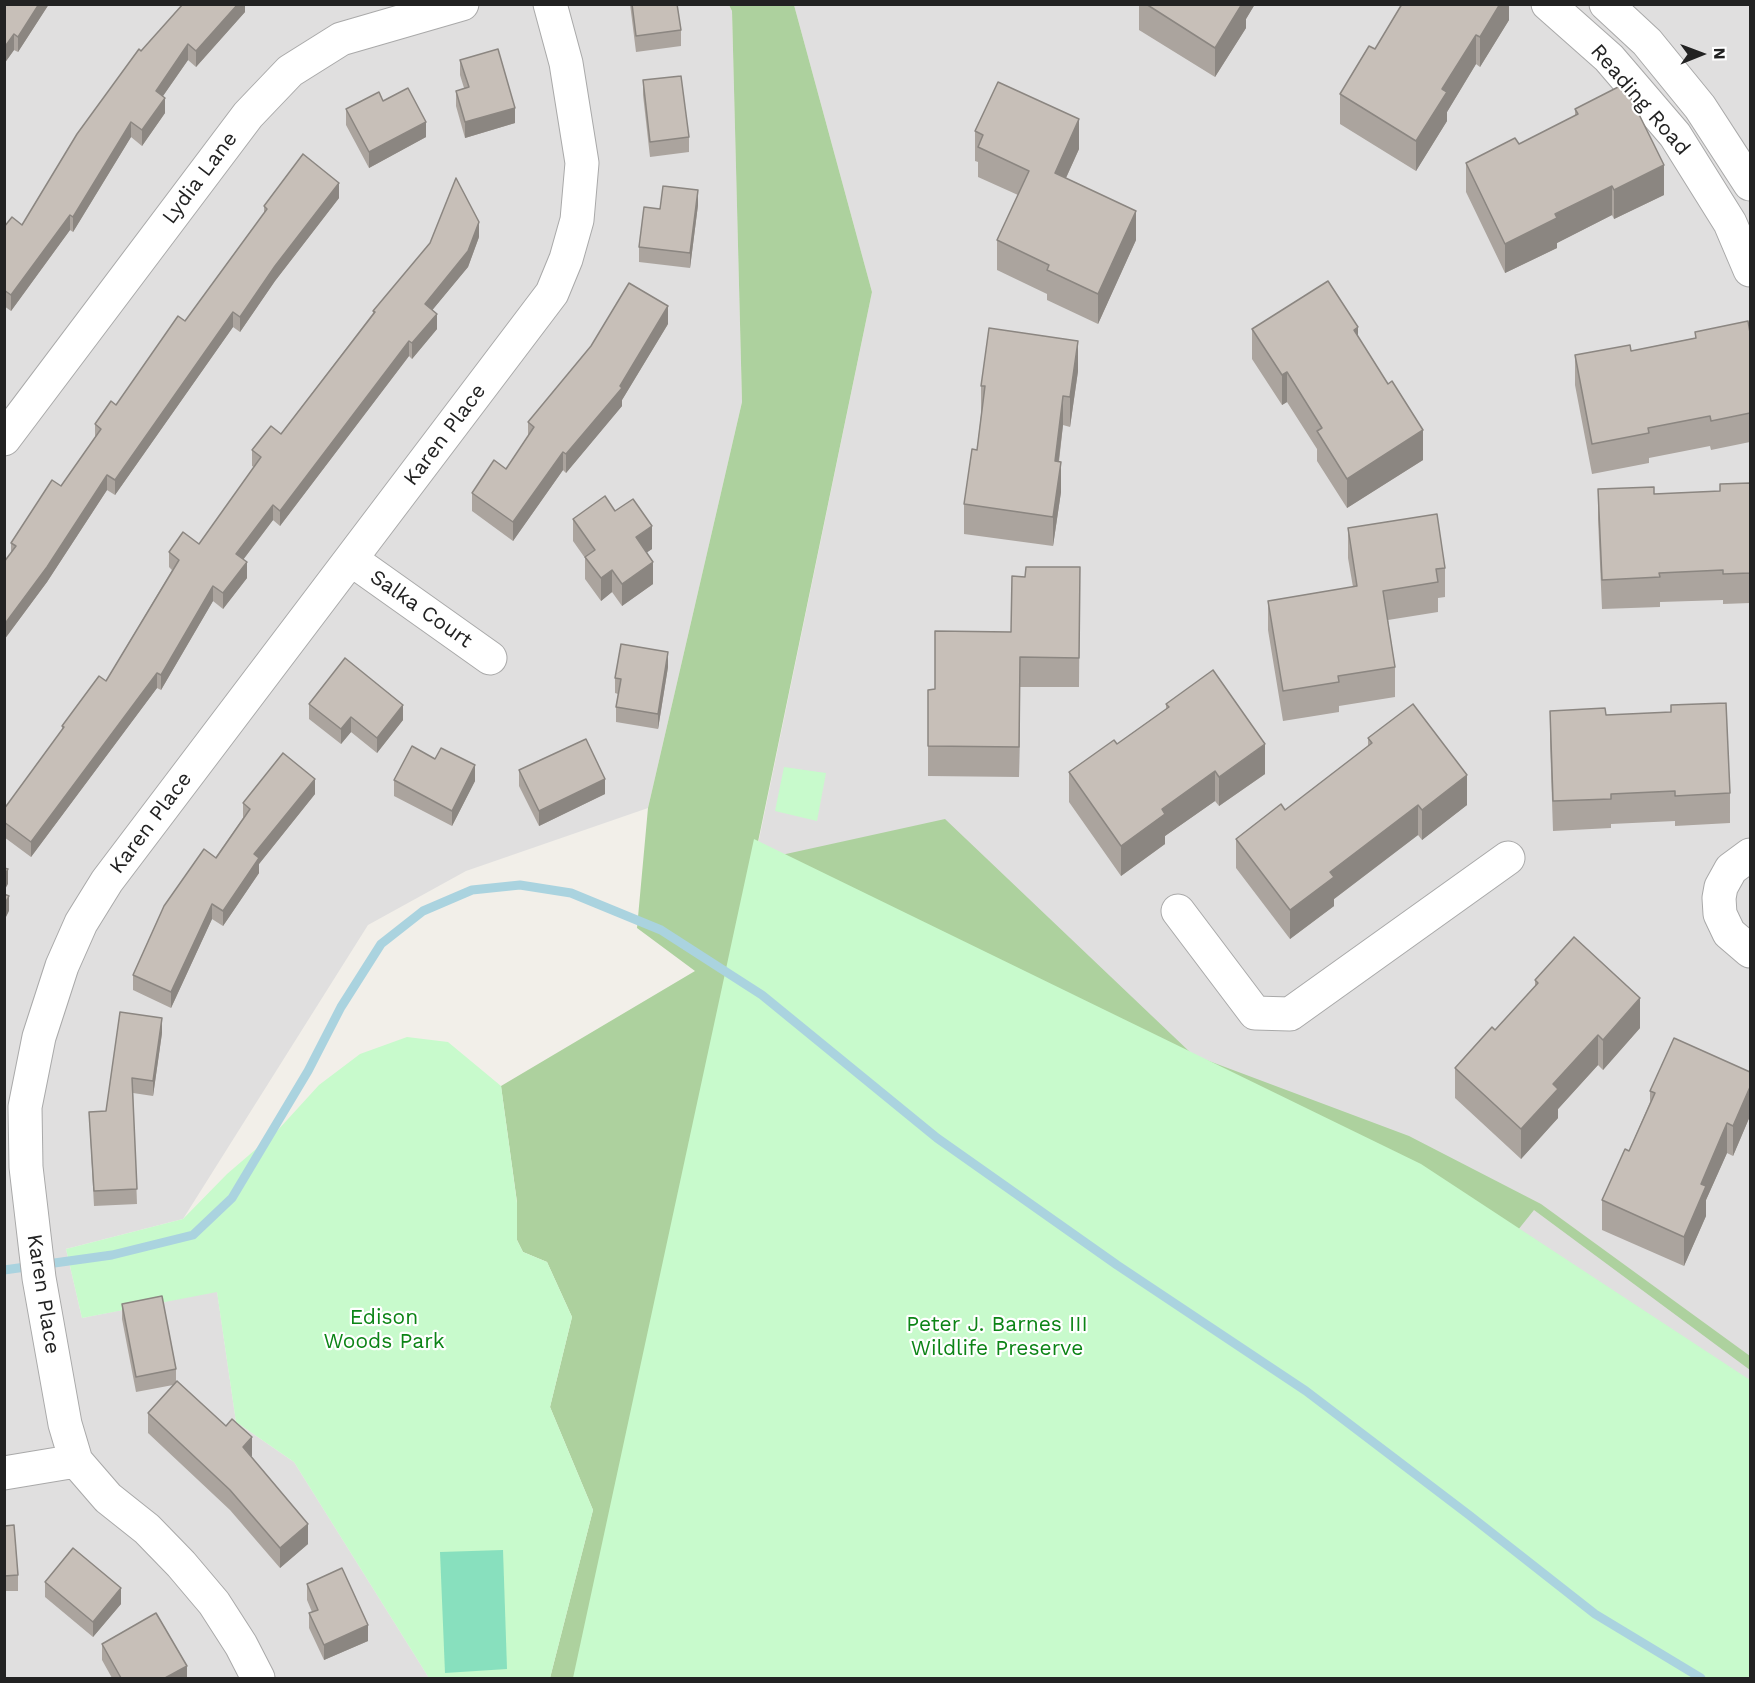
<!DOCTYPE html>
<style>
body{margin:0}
#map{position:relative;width:1755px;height:1683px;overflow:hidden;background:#f2efe9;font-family:"Work Sans",sans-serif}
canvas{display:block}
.frame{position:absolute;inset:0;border:6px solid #222;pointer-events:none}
.north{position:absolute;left:1671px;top:24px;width:60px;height:60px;-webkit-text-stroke:4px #fff;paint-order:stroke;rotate:89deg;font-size:16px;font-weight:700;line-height:24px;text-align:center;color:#222}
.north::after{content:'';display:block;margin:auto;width:21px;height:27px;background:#222;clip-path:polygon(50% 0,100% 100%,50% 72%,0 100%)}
</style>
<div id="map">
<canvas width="1755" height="1683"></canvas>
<div class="frame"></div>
<div class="north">N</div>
</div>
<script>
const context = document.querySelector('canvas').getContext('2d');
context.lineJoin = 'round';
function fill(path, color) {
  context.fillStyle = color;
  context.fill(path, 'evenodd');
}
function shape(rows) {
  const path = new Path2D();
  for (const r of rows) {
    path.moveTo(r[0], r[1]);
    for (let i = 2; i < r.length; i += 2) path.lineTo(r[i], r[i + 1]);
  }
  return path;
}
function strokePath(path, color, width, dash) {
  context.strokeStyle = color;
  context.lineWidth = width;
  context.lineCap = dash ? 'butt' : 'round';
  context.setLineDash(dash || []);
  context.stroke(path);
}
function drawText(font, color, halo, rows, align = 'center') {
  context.font = font + ' "Work Sans",sans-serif';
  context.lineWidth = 4.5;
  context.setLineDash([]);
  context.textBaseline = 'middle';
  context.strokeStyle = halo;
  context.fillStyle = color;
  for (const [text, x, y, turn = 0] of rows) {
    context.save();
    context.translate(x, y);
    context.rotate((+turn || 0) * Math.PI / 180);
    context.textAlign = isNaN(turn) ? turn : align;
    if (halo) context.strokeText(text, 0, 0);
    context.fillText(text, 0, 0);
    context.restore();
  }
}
const residential = shape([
 [5,5,729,5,732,11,742,402,648,808,466,871,368,925,183,1219,66,1249,82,1318,217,1291,236,1422,294,1462,429,1678,5,1678],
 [794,5,1750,5,1750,1395,755,859,872,292]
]);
const forest = shape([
 [729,5,794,5,872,292,754,861,945,819,1193,1055,1409,1136,1541,1204,1750,1356,1750,1370,1534,1210,1318,1479,1586,1678,550,1678,593,1510,550,1407,572,1317,547,1262,523,1252,517,1240,517,1202,501,1086,695,971,637,928,648,808,742,402,732,11]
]);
const park = shape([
 [784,767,826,773,817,821,775,811],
 [754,839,1421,1164,1750,1380,1750,1678,573,1678],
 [407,1037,448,1042,501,1086,517,1203,517,1240,523,1252,547,1262,572,1317,550,1407,593,1510,550,1678,429,1678,294,1462,236,1422,217,1292,82,1318,66,1249,183,1219,227,1174,277,1131,319,1085,360,1054]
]);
const pitch = shape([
 [503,1550,507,1669,445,1673,440,1552]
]);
const stream = shape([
 [4,1270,112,1255,193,1235,232,1198,308,1071,341,1007,381,944,423,911,472,890,520,885,571,893,661,930,762,995,937,1138,1117,1265,1306,1391,1469,1515,1595,1614,1701,1678]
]);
const minor = shape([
 [1548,4,1609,58,1675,135,1730,223,1750,270],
 [1606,4,1647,42,1700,107,1750,184],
 [4,439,248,115,290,71,341,39,462,4],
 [352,560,490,658],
 [1750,855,1731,869,1721,887,1719,898,1720,914,1729,933,1750,951],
 [1178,911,1255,1013,1290,1014,1508,858],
 [4,1473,76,1461],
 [258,1678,241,1645,214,1603,181,1564,147,1529,108,1498,76,1461,65,1424,39,1278,26,1167,25,1107,39,1037,62,966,81,923,107,881,552,293,566,259,577,220,582,163,566,63,550,4]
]);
const wall = shape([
 [4,4,49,4,18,52,14,50,4,64],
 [245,4,245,12,196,67,188,60,163,96,165,113,142,146,131,137,73,232,70,230,11,311,4,306,4,227,22,225,141,51],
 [630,4,677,4,681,30,681,46,636,52],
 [1139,4,1255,4,1246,19,1246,28,1215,77,1139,30],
 [1509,4,1509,20,1480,67,1476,64,1447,112,1447,121,1416,171,1340,124,1340,94,1375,49],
 [460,60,515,123,465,138,456,106,456,91,464,88,460,75],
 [643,80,689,137,689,152,650,157,643,95],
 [383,101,426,137,369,168,346,125,346,109],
 [1575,109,1664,195,1614,219,1612,215,1557,243,1557,248,1505,273,1466,192,1466,163,1519,144,1575,116],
 [975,131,1079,149,1066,178,1136,240,1098,324,1047,300,1047,294,997,270,997,240,1018,195,978,177,978,162,975,161],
 [339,198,275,281,240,332,233,327,115,495,107,490,47,582,4,640,4,562,11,553,11,543,61,486,95,438,95,424,116,405,185,321,264,213,264,206],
 [698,205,690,268,639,262,639,247,660,209],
 [479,237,468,267,432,310,437,329,412,359,409,356,280,526,273,520,243,560,247,578,223,609,213,601,161,690,157,688,31,857,4,837,4,809,62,731,62,726,106,681,172,570,169,567,169,552,199,544,254,467,252,466,252,450,281,434,373,313,373,311],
 [668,324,622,400,622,406,566,473,563,470,513,541,472,511,472,493,506,469,528,437,528,422],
 [1252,329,1358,336,1423,460,1347,508,1317,461,1317,449,1287,402,1282,405,1252,359],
 [1695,332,1750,333,1750,442,1711,450,1710,446,1649,458,1649,463,1592,474,1575,385,1575,355,1631,351,1695,338],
 [1078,371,1070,427,1063,425,1059,462,1061,492,1053,546,964,534,964,504,977,450,981,415,981,386],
 [1750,483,1750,603,1723,604,1723,600,1660,602,1660,607,1602,609,1598,519,1598,489,1654,494,1720,491],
 [615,511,652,549,647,552,653,584,622,606,612,592,601,601,585,579,585,558,573,541,573,519],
 [1348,528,1445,568,1445,597,1438,598,1438,612,1388,620,1395,667,1395,697,1339,706,1339,712,1283,721,1268,630,1268,601,1353,587,1348,558],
 [1080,567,1079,687,1020,687,1019,777,928,776,928,690,935,689,1011,632,1025,577],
 [668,667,658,729,616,722,616,707,618,694,615,693,615,678],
 [309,704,403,720,377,753,351,732,341,744,309,719],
 [1166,704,1265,774,1219,806,1215,801,1165,836,1165,844,1121,876,1069,802,1069,772,1117,744,1166,709],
 [1550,711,1606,715,1730,793,1730,823,1675,826,1675,821,1611,824,1611,828,1553,831,1550,741],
 [1368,738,1467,805,1422,840,1418,835,1334,899,1334,906,1290,939,1236,868,1236,839,1285,810,1368,746],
 [435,759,475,781,452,826,394,796,394,780],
 [519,770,605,794,539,826,519,786],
 [315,794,259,864,259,873,223,926,212,919,171,1008,133,990,133,975,243,818,243,803],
 [1535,980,1640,1028,1603,1070,1598,1065,1558,1109,1558,1118,1521,1159,1455,1098,1455,1068,1495,1030,1535,987],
 [162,1033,153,1096,133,1093,137,1204,94,1206,89,1112,106,1111],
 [1750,1072,1750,1116,1733,1156,1727,1153,1706,1200,1706,1216,1684,1266,1602,1230,1602,1200,1629,1151,1650,1102,1650,1091],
 [122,1304,176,1369,176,1383,252,1458,308,1544,280,1568,230,1510,148,1433,148,1413,173,1385,136,1392,122,1319],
 [4,1526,18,1575,18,1591,4,1591],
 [45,1582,121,1604,93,1637,45,1597],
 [307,1584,368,1641,324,1660,309,1628,309,1613,312,1612,307,1600],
 [102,1644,187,1678,112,1678,102,1660]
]);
const shadedWall = shape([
 [39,4,49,4,18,52,18,37],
 [238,4,245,4,245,12,196,67,196,51],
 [1242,4,1255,4,1246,19,1246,28,1215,77,1215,48],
 [1500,4,1509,4,1509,20,1480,67,1480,37],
 [14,34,14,50,4,64,4,48],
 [1476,35,1476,64,1447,112,1447,121,1416,171,1416,141,1442,89],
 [188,44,188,60,156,106,156,91],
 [165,98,165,113,142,146,142,130],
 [515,108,515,123,465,138,465,122],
 [1079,119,1079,149,1055,202,1055,173],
 [131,122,131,137,73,232,73,217],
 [426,122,426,137,369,168,369,152],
 [1664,165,1664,195,1614,219,1614,190],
 [339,183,339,198,275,281,240,332,240,317,275,266],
 [1612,186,1612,215,1557,243,1557,248,1505,273,1505,244,1555,214],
 [698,190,698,205,690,268,690,253],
 [1136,211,1136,240,1098,324,1098,294],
 [70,215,70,230,11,311,11,295],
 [479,222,479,237,468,267,425,319,425,304],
 [668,306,668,324,622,400,622,406,566,473,566,454,620,386],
 [233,312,233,327,115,495,115,480],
 [437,314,437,329,412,359,412,343],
 [1358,327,1358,357,1354,330],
 [409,341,409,356,280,526,280,511],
 [1078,341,1078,371,1070,427,1070,397],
 [1287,372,1287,402,1282,405,1282,375],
 [1063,396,1063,425,1055,491,1055,461],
 [1423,430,1423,460,1347,508,1347,479],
 [563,452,563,470,513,541,513,522],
 [1061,462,1061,492,1053,546,1053,517],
 [107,475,107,490,47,582,4,640,4,625],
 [273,505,273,520,236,569,236,554],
 [652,526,652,549,636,560,636,537],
 [247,562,247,578,223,609,223,593],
 [653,562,653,584,622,606,622,584],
 [612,570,612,592,601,601,601,578],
 [213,586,213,601,161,690,161,675],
 [668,652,668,667,658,729,658,714],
 [1020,657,1020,687,1019,777,1019,747],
 [157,673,157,688,31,857,31,842],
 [403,705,403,720,377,753,377,738],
 [351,717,351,732,341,744,341,729],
 [1265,744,1265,774,1219,806,1219,777],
 [475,765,475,781,452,826,452,811],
 [1215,771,1215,801,1165,836,1165,844,1121,876,1121,846,1162,809],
 [1467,775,1467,805,1422,840,1422,810],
 [315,779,315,794,259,864,259,873,223,926,223,911,254,854],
 [605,779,605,794,539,826,539,811],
 [1418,805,1418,835,1334,899,1334,906,1290,939,1290,910,1330,872],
 [8,869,8,884,4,891,4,876],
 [9,896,9,911,4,921,4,905],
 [212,904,212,919,171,1008,171,992],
 [1640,998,1640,1028,1603,1070,1603,1040],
 [162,1018,162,1033,153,1096,153,1081],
 [1598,1035,1598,1065,1558,1109,1558,1118,1521,1159,1521,1129,1553,1084],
 [1750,1087,1750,1116,1733,1156,1733,1126],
 [1727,1123,1727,1153,1706,1200,1706,1216,1684,1266,1684,1237,1701,1184],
 [252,1437,252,1457,243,1447],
 [308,1524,308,1544,280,1568,280,1548],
 [121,1588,121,1604,93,1637,93,1622],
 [368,1625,368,1641,324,1660,324,1645],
 [187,1666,187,1678,165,1678]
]);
const building = shape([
 [4,4,39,4,18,37,14,34,4,48,4,4],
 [183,4,238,4,196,51,188,44,156,91,165,98,142,130,131,122,73,217,70,215,11,295,4,290,4,227,12,217,22,225,77,134,139,49,141,51,183,4],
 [632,4,677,4,681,30,636,36,632,4],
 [1146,4,1242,4,1215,48,1146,4],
 [1402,4,1500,4,1480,37,1476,35,1442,89,1447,92,1416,141,1340,94,1369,46,1375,49,1402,4],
 [498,49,515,108,465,122,456,91,469,87,460,60,498,49],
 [681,76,689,137,650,142,643,80,681,76],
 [998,82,1079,119,1055,173,1136,211,1098,294,1047,270,1049,265,997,240,1029,171,978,147,983,135,975,131,998,82],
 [1624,84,1664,165,1614,190,1612,186,1555,214,1557,218,1505,244,1466,163,1515,138,1519,144,1578,114,1575,109,1624,84],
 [408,88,426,122,369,152,346,109,379,92,383,101,408,88],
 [303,154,339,183,275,266,240,317,233,312,115,480,107,475,47,567,4,625,4,562,16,546,11,543,52,480,61,486,101,429,95,424,111,401,116,405,178,316,185,321,267,209,264,206,303,154],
 [456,178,479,222,468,251,425,304,437,314,412,343,409,341,280,511,273,505,236,554,247,562,223,593,213,586,161,675,157,673,31,842,4,822,4,809,64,727,62,726,99,676,106,681,179,560,169,552,183,532,199,544,261,457,252,450,271,426,281,434,375,312,373,311,430,243,456,178],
 [663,186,698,190,690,253,639,247,644,207,660,209,663,186],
 [1328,281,1358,327,1354,330,1388,384,1392,381,1423,430,1347,479,1317,431,1322,428,1287,372,1282,375,1252,329,1328,281],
 [629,283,668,306,620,386,622,388,566,454,563,452,513,522,472,493,494,460,506,469,534,427,528,422,591,346,629,283],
 [1748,321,1750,333,1750,413,1711,421,1710,416,1648,428,1649,433,1592,444,1575,355,1630,345,1631,351,1696,338,1695,332,1748,321],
 [989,328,1078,341,1070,397,1063,396,1055,461,1061,462,1053,517,964,504,972,449,977,450,985,386,981,386,989,328],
 [1750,483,1750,573,1723,574,1723,570,1659,573,1660,577,1602,580,1598,489,1654,487,1654,494,1720,491,1720,484,1750,483],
 [605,496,615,511,633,499,652,526,636,537,653,562,622,584,612,570,601,578,585,557,595,550,573,519,605,496],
 [1437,514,1445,568,1436,569,1438,582,1383,591,1395,667,1338,676,1339,682,1283,691,1268,601,1357,586,1348,528,1437,514],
 [1026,567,1080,567,1079,658,1020,657,1019,747,928,746,928,690,935,689,935,631,1011,632,1012,576,1025,577,1026,567],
 [621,644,668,652,658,714,616,707,621,679,615,678,621,644],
 [345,658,403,705,377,738,351,717,341,729,309,704,345,658],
 [1213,670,1265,744,1219,777,1215,771,1162,809,1165,814,1121,846,1069,772,1114,740,1117,744,1169,707,1166,704,1213,670],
 [1726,703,1730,793,1675,796,1675,791,1611,794,1611,799,1553,801,1550,711,1605,708,1606,715,1671,712,1671,705,1726,703],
 [1413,704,1467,775,1422,810,1418,805,1330,872,1334,877,1290,910,1236,839,1281,804,1285,810,1372,743,1368,738,1413,704],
 [586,739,605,779,539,811,519,770,586,739],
 [412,746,435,759,441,748,475,765,452,811,394,780,412,746],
 [283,753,315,779,254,854,259,858,223,911,212,904,171,992,133,975,164,906,204,849,216,858,250,809,243,803,283,753],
 [4,868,8,869,4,876,4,868],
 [4,894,9,896,4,905,4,894],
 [1574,937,1640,998,1603,1040,1598,1035,1553,1084,1558,1089,1521,1129,1455,1068,1492,1027,1495,1030,1538,983,1535,980,1574,937],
 [120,1012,162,1018,153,1081,132,1078,137,1189,94,1191,89,1112,106,1111,120,1012],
 [1674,1038,1750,1072,1750,1087,1733,1126,1727,1123,1701,1184,1706,1186,1684,1237,1602,1200,1625,1149,1629,1151,1655,1093,1650,1091,1674,1038],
 [162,1296,176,1369,136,1377,122,1304,162,1296],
 [177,1381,226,1426,232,1419,252,1437,243,1447,308,1524,280,1548,230,1490,148,1413,177,1381],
 [14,1525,18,1575,4,1576,4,1526,14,1525],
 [73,1548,121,1588,93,1622,45,1582,73,1548],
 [342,1568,368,1625,324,1645,309,1613,318,1610,307,1584,342,1568],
 [156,1613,187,1666,165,1678,121,1678,102,1644,156,1613]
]);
const streetNames = [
 ["Reading Road",1640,100,49],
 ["Lydia Lane",200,178,-53],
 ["Karen Place",445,435,-53],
 ["Salka Court",421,609,35],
 ["Karen Place",151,823,-53],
 ["Karen Place",43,1294,81]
];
const parkNames = [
 ["Edison",384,1318],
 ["Woods Park",384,1342],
 ["Peter J. Barnes III",997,1325],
 ["Wildlife Preserve",997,1349]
];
fill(residential, '#e0dfdf');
fill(forest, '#add19e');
fill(park, '#c8facc');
fill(pitch, '#88e0be');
strokePath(stream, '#aad3df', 9);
strokePath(minor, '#a9a9a9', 35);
strokePath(minor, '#fff', 33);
fill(wall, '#aba49e');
fill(shadedWall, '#8b8681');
fill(building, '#c7bfb8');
strokePath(building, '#8b8681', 1.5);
drawText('21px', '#222', '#fff', streetNames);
drawText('21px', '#0c8416', '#fff', parkNames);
</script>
